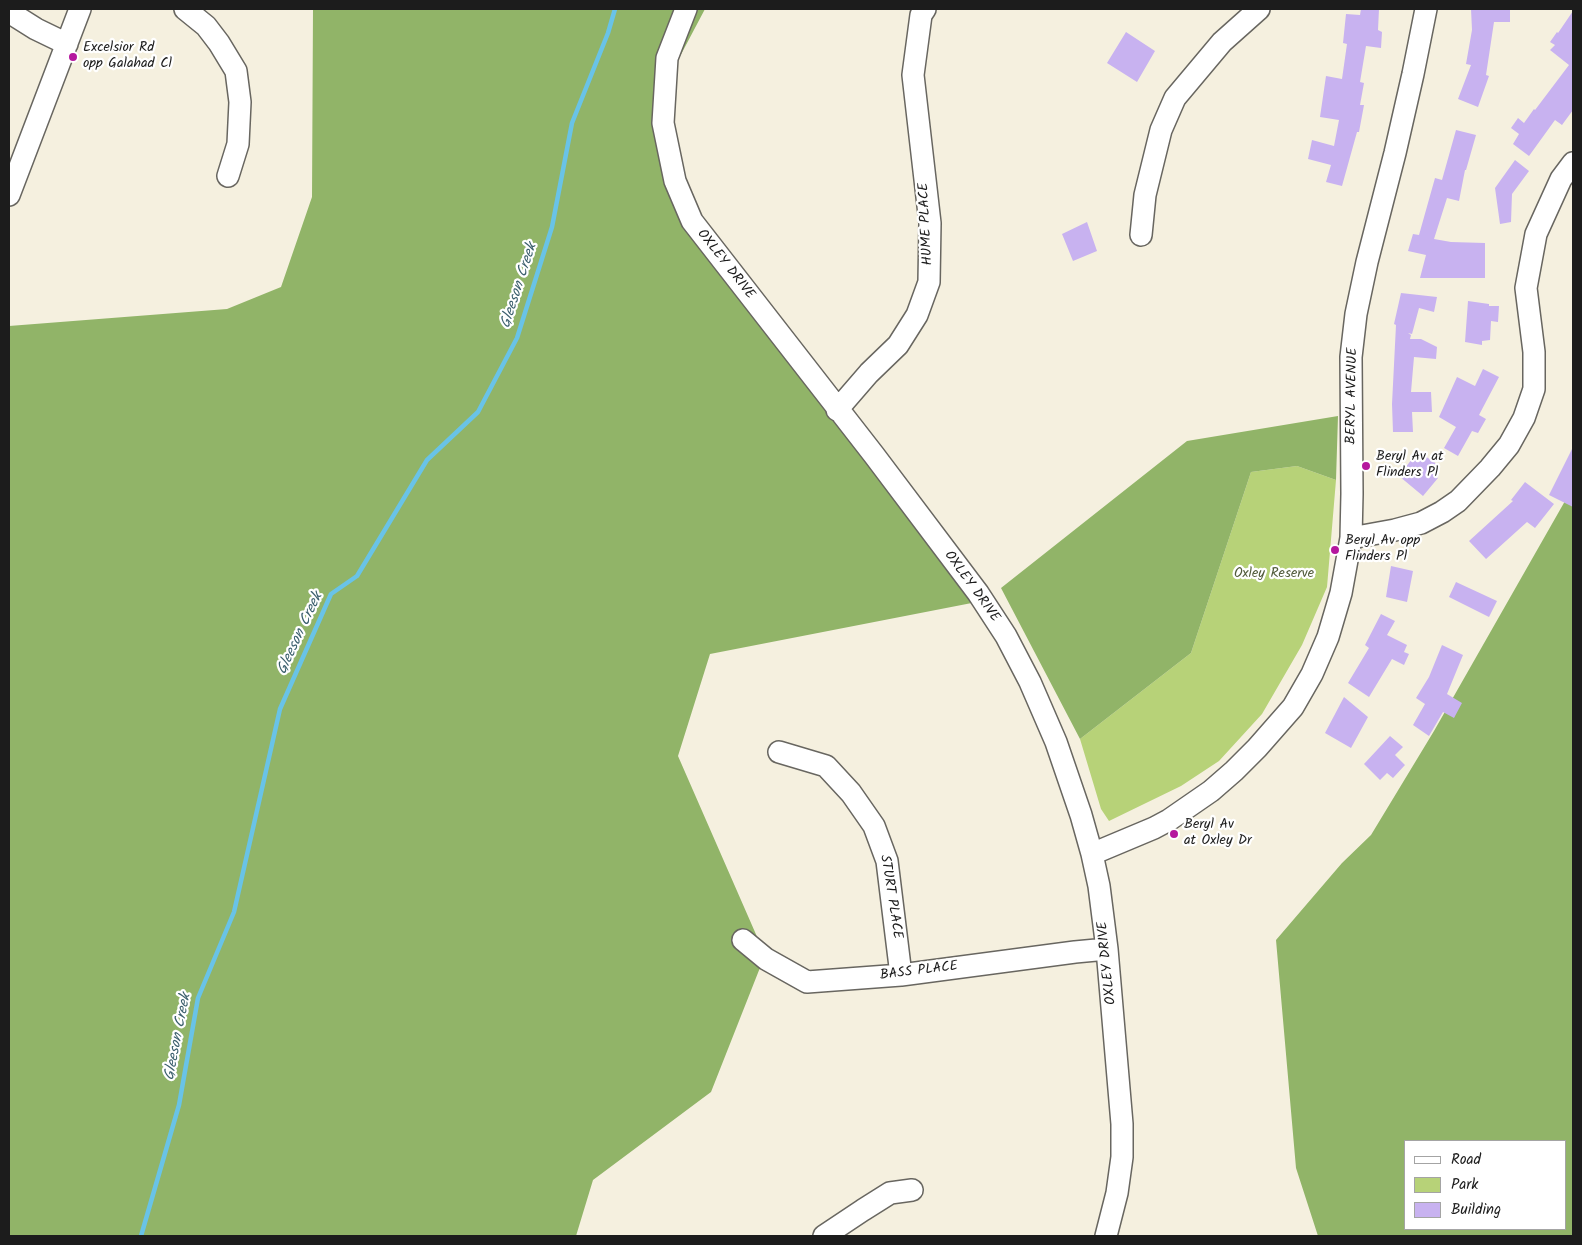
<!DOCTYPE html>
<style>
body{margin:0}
#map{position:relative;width:1582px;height:1245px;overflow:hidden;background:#f5f0df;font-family:Kalam,sans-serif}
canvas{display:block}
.frame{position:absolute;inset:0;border:10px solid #1c1c1c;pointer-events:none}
.legend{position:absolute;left:1404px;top:1140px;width:162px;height:90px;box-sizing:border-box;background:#fff;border:1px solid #a4a4a4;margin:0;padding:6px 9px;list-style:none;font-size:15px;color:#1c1c1c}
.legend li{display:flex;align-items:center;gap:10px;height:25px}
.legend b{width:25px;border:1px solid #a4a4a4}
</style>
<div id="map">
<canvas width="1582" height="1245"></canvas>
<div class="frame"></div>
<ul class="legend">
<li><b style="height:6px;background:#fff"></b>Road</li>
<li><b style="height:14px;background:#b7d278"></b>Park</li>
<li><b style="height:14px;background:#c8b2f0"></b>Building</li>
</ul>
</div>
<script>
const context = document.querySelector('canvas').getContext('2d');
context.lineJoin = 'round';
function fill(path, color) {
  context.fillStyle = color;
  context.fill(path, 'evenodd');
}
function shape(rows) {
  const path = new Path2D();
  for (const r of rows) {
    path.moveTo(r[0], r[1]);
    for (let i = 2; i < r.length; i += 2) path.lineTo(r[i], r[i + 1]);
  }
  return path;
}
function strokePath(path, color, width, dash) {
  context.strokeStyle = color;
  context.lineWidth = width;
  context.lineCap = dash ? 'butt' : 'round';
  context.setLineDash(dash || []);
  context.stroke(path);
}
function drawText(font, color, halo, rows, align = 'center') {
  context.font = font + ' Kalam,sans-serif';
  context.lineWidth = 4.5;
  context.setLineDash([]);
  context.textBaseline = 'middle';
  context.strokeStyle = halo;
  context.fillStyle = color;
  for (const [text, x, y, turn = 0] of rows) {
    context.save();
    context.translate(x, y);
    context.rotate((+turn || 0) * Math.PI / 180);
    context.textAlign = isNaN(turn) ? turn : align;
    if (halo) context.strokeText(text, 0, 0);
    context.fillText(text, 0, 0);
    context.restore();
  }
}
const green = shape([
 [1297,466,1336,480,1327,587,1302,645,1262,714,1219,761,1181,786,1109,821,1101,809,1080,739,1191,653,1251,472]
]);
const forest = shape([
 [313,9,705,9,677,62,669,132,687,215,982,601,710,654,678,756,765,955,711,1092,593,1180,576,1236,9,1236,9,326,227,309,281,287,312,197],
 [1338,416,1336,480,1297,466,1251,472,1191,653,1080,739,1001,588,1187,441],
 [1573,487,1573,1236,1318,1236,1296,1168,1276,940,1342,863,1371,835,1434,731],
 [1406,1141,1566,1141,1566,1229,1406,1229]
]);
const stream = shape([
 [141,1236,179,1105,198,998,234,912,280,709,331,594,357,576,427,460,478,412,517,338,552,227,572,123,608,33,615,9]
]);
const building = shape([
 [1361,9,1379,9,1378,30,1382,32,1381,48,1366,46,1360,82,1364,83,1360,105,1364,105,1359,132,1357,132,1342,186,1326,182,1331,165,1308,159,1312,140,1334,146,1339,120,1320,117,1326,76,1342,79,1347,44,1343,43,1346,14,1360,15],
 [1471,9,1510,9,1510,22,1494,22,1486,75,1489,76,1478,107,1458,99,1471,65,1466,64,1472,30],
 [1573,11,1573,110,1562,125,1555,120,1529,156,1513,144,1519,134,1511,128,1518,118,1524,123,1534,109,1535,110,1569,65,1550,50,1555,45,1550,42,1557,32,1558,33],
 [1126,32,1155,51,1137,82,1107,63],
 [1456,130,1476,135,1466,170,1465,170,1459,201,1447,198,1434,239,1451,242,1485,243,1485,278,1420,278,1426,255,1408,251,1413,234,1419,235,1435,178,1442,180],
 [1515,160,1529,171,1512,194,1511,222,1500,224,1495,188],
 [1087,222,1097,251,1073,261,1062,234],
 [1401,293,1437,297,1434,312,1419,308,1412,334,1408,333,1411,335,1410,339,1421,339,1437,347,1436,359,1414,357,1411,392,1431,392,1432,412,1412,412,1413,432,1393,432,1392,404,1396,325,1394,324],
 [1468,301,1489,304,1489,306,1499,306,1498,322,1491,321,1490,340,1482,341,1482,345,1465,342],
 [1483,369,1499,377,1479,415,1486,419,1478,433,1472,431,1458,456,1444,448,1456,427,1439,417,1457,377,1475,386],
 [1573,447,1573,507,1549,495],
 [1418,451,1438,465,1432,473,1438,478,1423,496,1399,476],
 [1525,482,1554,504,1535,528,1527,522,1486,559,1469,541,1513,501,1511,500],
 [1391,566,1413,571,1407,602,1386,597],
 [1456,582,1497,601,1489,617,1449,597],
 [1381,614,1395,621,1387,635,1407,645,1404,652,1409,654,1404,665,1392,659,1369,697,1348,683,1369,648,1365,645],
 [1442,645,1463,655,1447,694,1462,703,1454,718,1443,712,1429,736,1413,725,1425,704,1416,698,1429,677],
 [1344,697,1368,717,1351,748,1325,733],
 [1390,736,1403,747,1395,755,1405,765,1393,778,1387,773,1380,780,1364,764]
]);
const minor = shape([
 [185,9,206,26,219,43,236,71,240,102,238,144,228,176],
 [686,9,667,58,663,123,675,181,692,221,874,455,978,593,1006,636,1030,682,1056,742,1081,815,1092,854,1099,886,1107,949,1122,1124,1122,1157,1117,1193,1106,1236],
 [9,12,36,29,67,44],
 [9,195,80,9],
 [1141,235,1145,195,1161,130,1175,98,1222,42,1259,9],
 [837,410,869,373,898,345,917,315,929,282,930,223,913,75,921,15,925,9],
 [1351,538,1395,530,1421,523,1442,512,1458,501,1490,468,1509,445,1524,418,1534,389,1534,352,1526,288,1536,234,1561,179,1573,163],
 [779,752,826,766,851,793,874,826,887,861,901,975],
 [1092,854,1154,828,1169,820,1211,791,1234,771,1257,748,1293,707,1312,674,1328,637,1341,593,1351,538,1352,494,1351,357,1356,314,1367,262,1395,153,1413,74,1426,9],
 [743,940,766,959,807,982,901,975,1075,952,1107,949],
 [824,1236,863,1210,890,1193,912,1190]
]);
const markers = [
 [73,57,5,"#b5179e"],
 [1366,466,5,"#b5179e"],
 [1335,550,5,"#b5179e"],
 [1174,834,5,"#b5179e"]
];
const poiNames = [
 ["Excelsior Rd",83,49],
 ["opp Galahad Cl",83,65],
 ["Beryl Av at",1376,458],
 ["Flinders Pl",1376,474],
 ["Beryl Av opp",1345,542],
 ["Flinders Pl",1345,558],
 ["Beryl Av",1184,826],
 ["at Oxley Dr",1184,842]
];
const streetNames = [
 ["HUME PLACE",927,224,-93],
 ["OXLEY DRIVE",725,265,52],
 ["BERYL AVENUE",1353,396,-89],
 ["OXLEY DRIVE",971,587,54],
 ["STURT PLACE",890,897,81],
 ["OXLEY DRIVE",1108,963,-96],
 ["BASS PLACE",919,972,-7]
];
const parkNames = [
 ["Oxley Reserve",1274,575]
];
const waterNames = [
 ["Gleeson Creek",520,286,-72],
 ["Gleeson Creek",301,634,-65],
 ["Gleeson Creek",179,1037,-79]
];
fill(green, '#b7d278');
fill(forest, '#91b468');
strokePath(stream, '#69c3e7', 4.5);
fill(building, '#c8b2f0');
strokePath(minor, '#686660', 24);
strokePath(minor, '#fff', 21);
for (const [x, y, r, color] of markers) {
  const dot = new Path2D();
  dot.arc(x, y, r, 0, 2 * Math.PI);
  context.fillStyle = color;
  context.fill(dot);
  strokePath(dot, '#fff', 2);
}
drawText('14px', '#1c1c1c', '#fff', poiNames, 'left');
drawText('14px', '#1c1c1c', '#fff', streetNames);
drawText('14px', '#525c3c', '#fff', parkNames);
drawText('italic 15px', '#3b5f6d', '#fff', waterNames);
</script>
